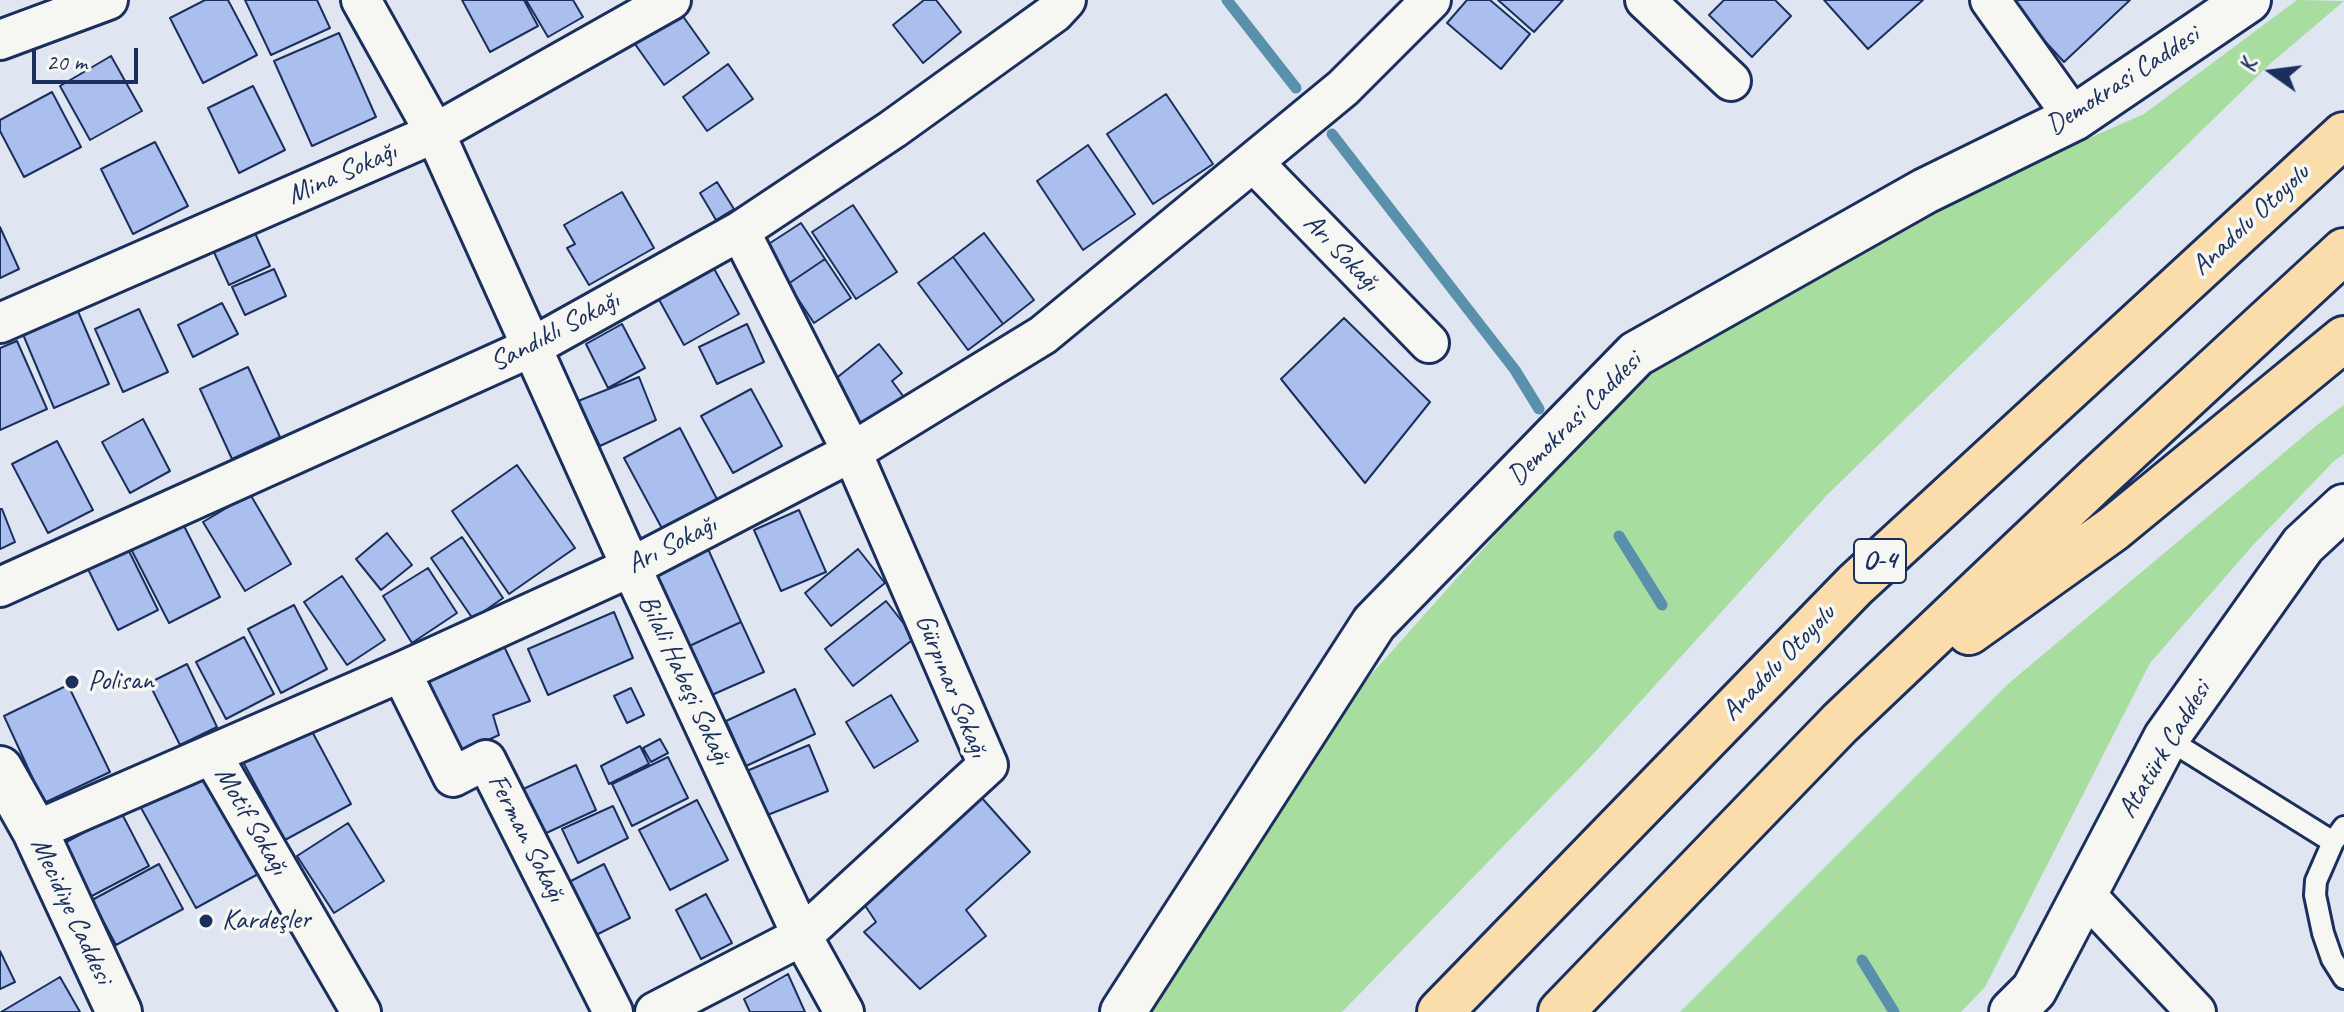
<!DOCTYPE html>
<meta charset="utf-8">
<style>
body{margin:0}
#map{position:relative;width:2344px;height:1012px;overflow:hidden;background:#dfe6f1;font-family:Caveat,sans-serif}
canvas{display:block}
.north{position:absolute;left:2232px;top:32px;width:80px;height:80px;-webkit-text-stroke:6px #f6f6f2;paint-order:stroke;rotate:284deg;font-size:22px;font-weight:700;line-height:32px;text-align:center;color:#1b2f5e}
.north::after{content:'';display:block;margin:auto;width:28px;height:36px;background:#1b2f5e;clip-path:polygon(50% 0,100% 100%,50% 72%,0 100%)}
.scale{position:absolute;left:32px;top:48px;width:106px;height:36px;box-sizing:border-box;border:4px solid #1b2f5e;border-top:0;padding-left:10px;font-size:24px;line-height:28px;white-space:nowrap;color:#1b2f5e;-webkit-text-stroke:6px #f6f6f2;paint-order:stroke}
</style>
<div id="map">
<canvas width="2344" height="1012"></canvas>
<div class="north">K</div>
<div class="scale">20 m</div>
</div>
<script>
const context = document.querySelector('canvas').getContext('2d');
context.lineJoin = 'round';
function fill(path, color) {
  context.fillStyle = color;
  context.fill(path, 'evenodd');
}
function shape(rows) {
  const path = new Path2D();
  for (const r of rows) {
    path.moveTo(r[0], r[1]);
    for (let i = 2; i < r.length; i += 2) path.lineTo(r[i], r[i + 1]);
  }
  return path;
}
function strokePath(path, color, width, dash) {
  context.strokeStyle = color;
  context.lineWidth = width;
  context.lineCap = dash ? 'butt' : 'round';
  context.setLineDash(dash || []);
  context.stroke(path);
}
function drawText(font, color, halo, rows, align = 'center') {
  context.font = font + ' Caveat,sans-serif';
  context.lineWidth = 7;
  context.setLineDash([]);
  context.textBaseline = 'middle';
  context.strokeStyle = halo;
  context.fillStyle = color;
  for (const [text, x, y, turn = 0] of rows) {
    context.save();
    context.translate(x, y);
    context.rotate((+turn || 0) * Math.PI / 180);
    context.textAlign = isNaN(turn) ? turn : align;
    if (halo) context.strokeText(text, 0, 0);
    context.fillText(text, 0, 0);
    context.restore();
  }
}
const green = shape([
 [2297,0,2344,1,2271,63,1827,495,1594,753,1342,1012,1150,1012,1359,688,1516,512,1651,373,1973,189,2144,114],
 [2344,405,2344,454,2334,461,2255,543,2150,663,1985,987,1961,1012,1680,1012,2008,684,2317,425]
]);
const stream = shape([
 [1227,0,1296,88],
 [1332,134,1515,370,1539,409],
 [1619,536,1662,605],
 [1862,960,1894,1012]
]);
const building = shape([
 [205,0,228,0,257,55,203,83,170,18,205,0],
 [245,0,317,0,330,28,271,55,245,0],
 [462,0,524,0,538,26,490,52,462,0],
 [526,0,573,0,583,17,548,37,526,0],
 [924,0,936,0,961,32,923,63,893,25,924,0],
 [1467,0,1490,0,1530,34,1501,69,1447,23,1467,0],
 [1498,0,1563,0,1534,32,1498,0],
 [1724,0,1775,0,1791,16,1752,57,1709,15,1724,0],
 [1824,0,1923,0,1868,49,1824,0],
 [2007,0,2130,0,2064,62,2007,0],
 [675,5,709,53,664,85,630,37,675,5],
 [339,33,376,117,312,146,274,61,339,33],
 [111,56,142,111,90,140,60,86,111,56],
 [728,64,753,99,707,131,683,97,728,64],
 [253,86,285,150,239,173,208,108,253,86],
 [52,92,81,147,24,177,0,131,0,120,52,92],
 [1166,94,1213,164,1153,204,1107,134,1166,94],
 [155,142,188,206,133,234,101,169,155,142],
 [1088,145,1135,214,1083,250,1037,181,1088,145],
 [717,182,734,209,716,220,700,193,717,182],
 [622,192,654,248,589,285,567,248,575,244,564,225,622,192],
 [853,205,897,272,856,299,812,232,853,205],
 [801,223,825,259,788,284,764,247,801,223],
 [0,227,19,269,0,278,0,227],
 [254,231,270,266,229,285,213,250,254,231],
 [984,233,1034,300,1003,324,953,257,984,233],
 [953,257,1003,324,968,350,918,283,953,257],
 [825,259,851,298,814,323,788,284,825,259],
 [712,265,739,314,684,345,657,296,712,265],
 [274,269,286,296,245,315,232,287,274,269],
 [222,303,238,334,193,357,178,325,222,303],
 [77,309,109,384,54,408,22,332,77,309],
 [139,309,168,372,123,392,95,329,139,309],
 [1344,318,1430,402,1365,483,1281,379,1344,318],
 [622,324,645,368,608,388,586,344,622,324],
 [747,324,764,362,717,384,699,347,747,324],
 [17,341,47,409,0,430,0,348,17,341],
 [879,344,902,373,892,381,906,400,866,432,829,384,879,344],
 [248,367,280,437,232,459,200,389,248,367],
 [639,377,656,420,600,446,578,401,639,377],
 [751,389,782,446,733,473,701,416,751,389],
 [143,419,170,471,130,493,102,442,143,419],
 [680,428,720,505,665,534,624,458,680,428],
 [57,441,93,510,48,533,12,464,57,441],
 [517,465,575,548,509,594,452,511,517,465],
 [250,494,291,564,245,591,203,522,250,494],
 [0,509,2,509,15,542,0,549,0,509],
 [799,510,826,572,781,591,754,530,799,510],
 [182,522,220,597,169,623,131,549,182,522],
 [387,533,412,565,381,590,356,559,387,533],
 [462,537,503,598,473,619,431,558,462,537],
 [125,543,158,610,118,630,85,563,125,543],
 [708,549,741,622,683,649,650,576,708,549],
 [858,549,885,583,831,626,805,593,858,549],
 [428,568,457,613,412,643,383,596,428,568],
 [342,576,385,640,347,665,304,602,342,576],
 [886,601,915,638,853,686,825,649,886,601],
 [294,605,327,669,281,693,248,629,294,605],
 [614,612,633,658,548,695,528,649,614,612],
 [741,622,764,672,705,698,683,649,741,622],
 [244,637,274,694,226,719,196,662,244,637],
 [501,640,530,701,493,715,499,735,457,754,424,678,501,640],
 [187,664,217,727,180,745,149,683,187,664],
 [68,685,110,772,44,803,4,716,68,685],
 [631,688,644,715,627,723,614,696,631,688],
 [795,689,815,734,746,766,726,721,795,689],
 [891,695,918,741,874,768,846,722,891,695],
 [308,724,351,804,285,840,242,760,308,724],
 [660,739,668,753,651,762,643,748,660,739],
 [809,745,828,791,760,818,742,773,809,745],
 [640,746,649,764,609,784,601,766,640,746],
 [668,757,688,798,632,826,612,784,668,757],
 [576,765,596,810,542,835,521,790,576,765],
 [205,771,260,873,196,908,140,806,205,771],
 [973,788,1030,852,966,910,986,936,920,989,864,932,876,922,858,895,973,788],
 [697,800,728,860,670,890,639,830,697,800],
 [613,806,628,838,578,863,562,829,613,806],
 [121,812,149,866,88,898,61,845,121,812],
 [348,823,384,881,334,913,297,856,348,823],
 [159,864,183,909,116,945,92,900,159,864],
 [604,864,630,918,596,935,569,882,604,864],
 [706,894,732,943,701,959,676,910,706,894],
 [0,951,15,982,0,989,0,951],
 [788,974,805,1012,750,1012,744,999,788,974],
 [60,977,80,1012,1,1012,60,977]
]);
const lane = shape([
 [2166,738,2333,842],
 [2344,827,2333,842,2316,881,2315,895,2323,933,2332,959,2344,978]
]);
const street = shape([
 [361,0,435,133,631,567,802,936,844,1012],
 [1645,0,1731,81],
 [1990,0,2074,118],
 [0,40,108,0],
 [1253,162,1429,343],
 [0,323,435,133,671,0],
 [0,587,532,347,740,231,893,129,1054,13,1066,0],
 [401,672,453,777,486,760,613,1012],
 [212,755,361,1012],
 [35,831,401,672,631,567,852,452,1043,335,1343,88,1431,0],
 [2084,893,2196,1012],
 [655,1012,802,936,988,765,852,452,740,231]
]);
const secondary = shape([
 [0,769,35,831,119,1012],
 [1123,1012,1374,623,1636,354,1925,191,2074,118,2248,0],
 [2012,1012,2034,990,2166,738,2303,545,2344,507]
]);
const highway = shape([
 [1969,632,2113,529,2344,339],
 [1440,1012,1855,585,2344,135],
 [1561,1012,1840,723,2097,479,2344,251]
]);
const markers = [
 [72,682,8,"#1b2f5e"],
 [206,921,8,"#1b2f5e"]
];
const shields = [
 [1880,561,52]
];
const shieldNames = [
 ["O-4",1880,561]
];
const streetNames = [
 ["Demokrasi Caddesi",2123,81,-33],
 ["Mina Sokağı",342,174,-24],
 ["Anadolu Otoyolu",2251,220,-43],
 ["Arı Sokağı",1341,253,46],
 ["Sandıklı Sokağı",555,332,-28],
 ["Demokrasi Caddesi",1575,419,-45],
 ["Arı Sokağı",672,545,-27],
 ["Anadolu Otoyolu",1779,663,-46],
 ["Bilali Habeşi Sokağı",684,680,65],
 ["Gürpınar Sokağı",951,686,68],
 ["Atatürk Caddesi",2165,750,-59],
 ["Motif Sokağı",251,821,60],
 ["Ferman Sokağı",526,838,63],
 ["Mecidiye Caddesi",71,911,65]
];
const poiNames = [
 ["Polisan",88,682],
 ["Kardeşler",222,921]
];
fill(green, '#a8dda0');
strokePath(stream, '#5990ac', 11);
fill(building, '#aabfee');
strokePath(building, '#1b2f5e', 2);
strokePath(lane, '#1b2f5e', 26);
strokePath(street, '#1b2f5e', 44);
strokePath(secondary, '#1b2f5e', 50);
strokePath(highway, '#1b2f5e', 50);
strokePath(lane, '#f6f6f2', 20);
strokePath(street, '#f6f6f2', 38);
strokePath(secondary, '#f6f6f2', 44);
strokePath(highway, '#faddab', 44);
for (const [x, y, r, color] of markers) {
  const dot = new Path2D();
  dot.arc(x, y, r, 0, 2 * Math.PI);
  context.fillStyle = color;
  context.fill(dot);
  strokePath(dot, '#f6f6f2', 3);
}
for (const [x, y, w] of shields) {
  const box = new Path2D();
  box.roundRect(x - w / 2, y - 22, w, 44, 6);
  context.fillStyle = '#f6f6f2';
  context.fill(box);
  strokePath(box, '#1b2f5e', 2);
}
drawText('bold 26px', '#1b2f5e', null, shieldNames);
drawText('28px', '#1b2f5e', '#f6f6f2', streetNames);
drawText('28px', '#1b2f5e', '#f6f6f2', poiNames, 'left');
</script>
